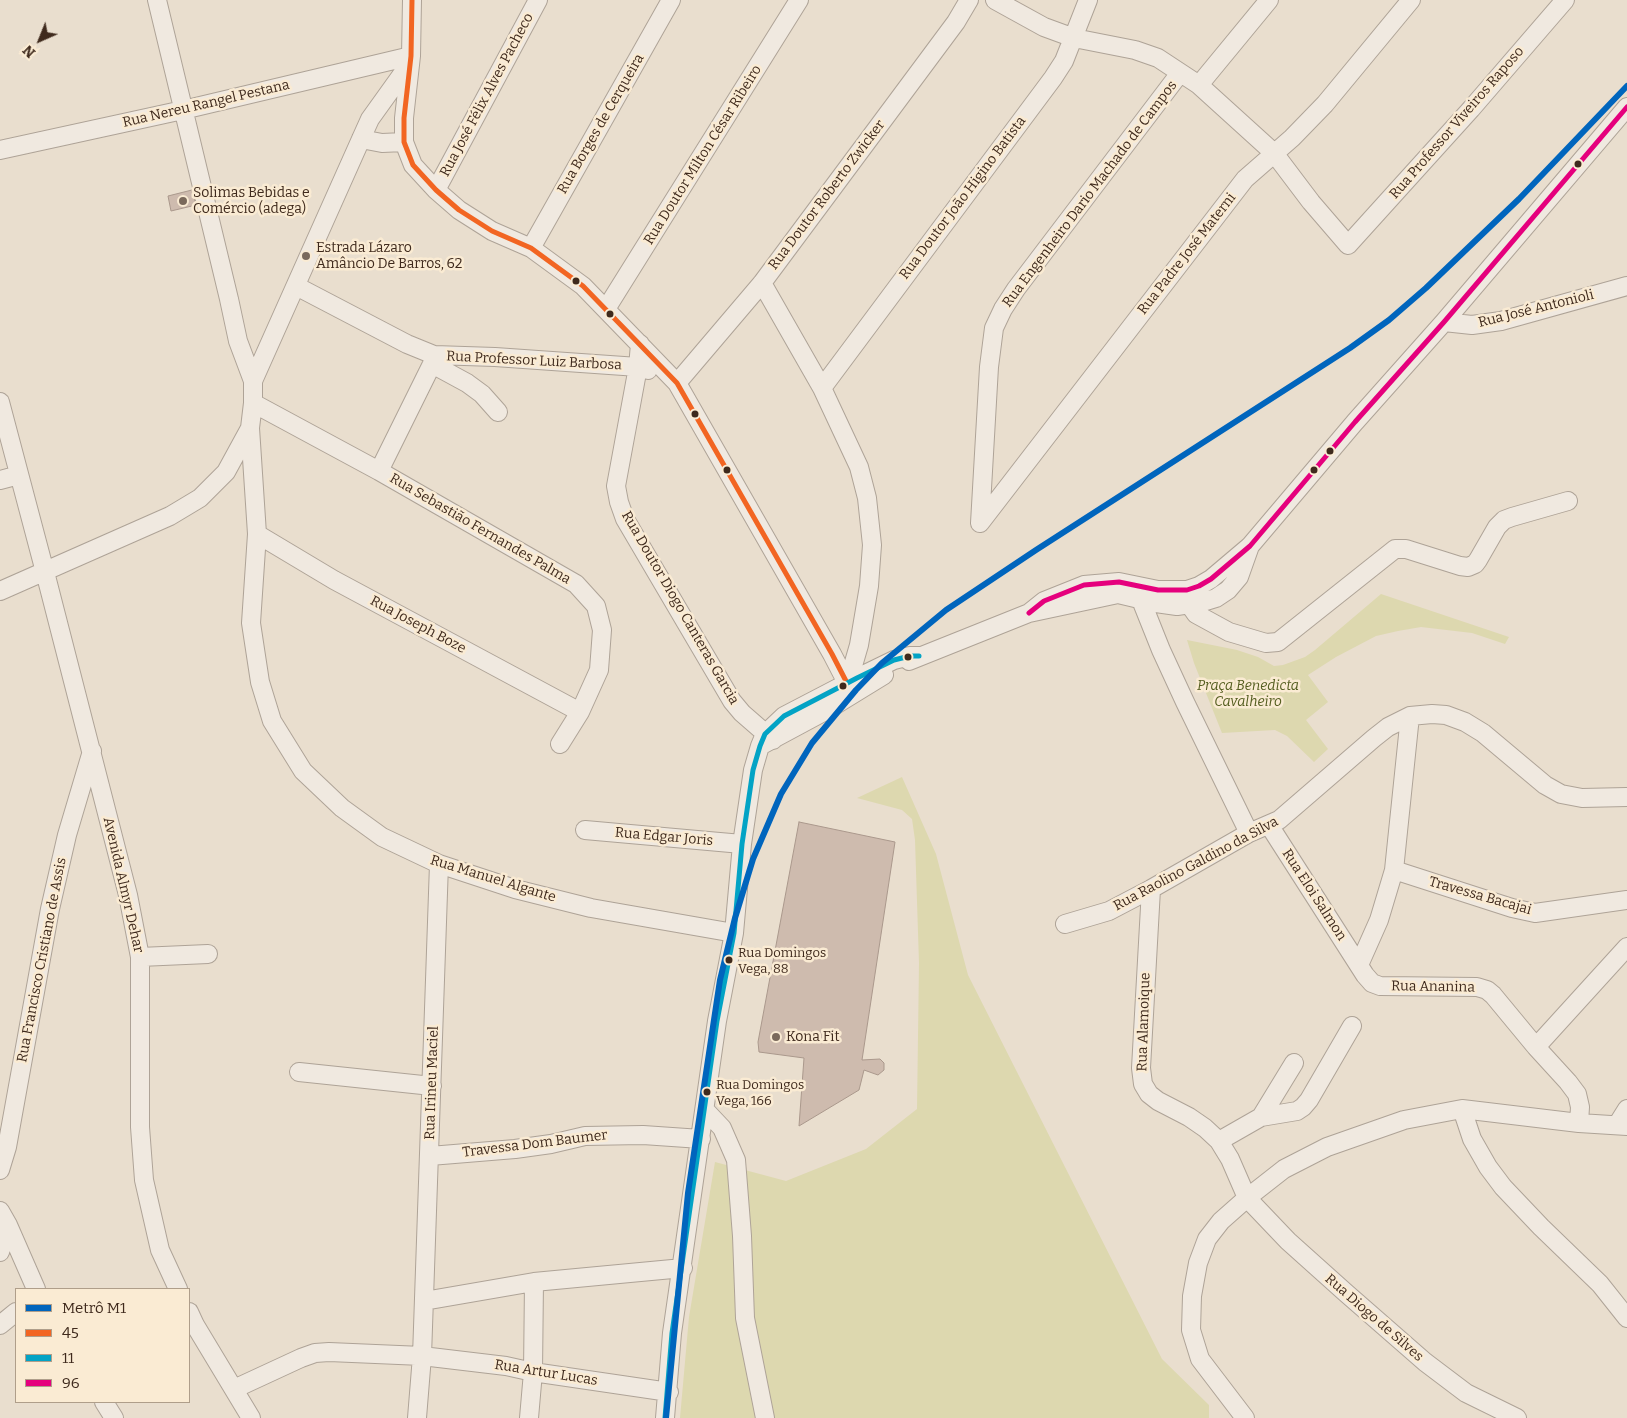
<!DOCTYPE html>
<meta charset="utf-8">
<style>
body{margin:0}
#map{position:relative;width:1627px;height:1418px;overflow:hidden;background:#e9dece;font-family:Bitter,serif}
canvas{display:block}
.legend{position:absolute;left:15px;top:1288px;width:175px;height:115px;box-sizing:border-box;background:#faebd3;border:1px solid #af9e8a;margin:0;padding:6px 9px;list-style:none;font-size:15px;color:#3f2a1d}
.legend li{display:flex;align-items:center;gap:10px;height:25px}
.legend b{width:25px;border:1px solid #af9e8a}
.north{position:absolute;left:15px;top:15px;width:50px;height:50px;-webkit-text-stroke:4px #faebd3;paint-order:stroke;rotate:224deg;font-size:14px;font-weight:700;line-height:20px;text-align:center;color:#3f2a1d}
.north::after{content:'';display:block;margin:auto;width:18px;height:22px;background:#3f2a1d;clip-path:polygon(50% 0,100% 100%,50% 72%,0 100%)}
</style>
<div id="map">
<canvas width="1627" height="1418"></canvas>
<ul class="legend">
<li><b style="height:6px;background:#0065bd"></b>Metrô M1</li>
<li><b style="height:6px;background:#f26522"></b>45</li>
<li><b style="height:6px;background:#03a3c5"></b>11</li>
<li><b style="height:6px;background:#e5007d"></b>96</li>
</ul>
<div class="north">N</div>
</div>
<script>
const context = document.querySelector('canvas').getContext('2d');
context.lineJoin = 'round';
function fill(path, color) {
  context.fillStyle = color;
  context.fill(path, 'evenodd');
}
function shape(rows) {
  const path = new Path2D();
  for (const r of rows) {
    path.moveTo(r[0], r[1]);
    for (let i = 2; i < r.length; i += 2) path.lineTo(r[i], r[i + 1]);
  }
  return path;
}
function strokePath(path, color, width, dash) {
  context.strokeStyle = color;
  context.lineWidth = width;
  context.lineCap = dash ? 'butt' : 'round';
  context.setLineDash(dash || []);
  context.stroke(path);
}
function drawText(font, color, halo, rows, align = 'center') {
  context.font = font + ' Bitter,serif';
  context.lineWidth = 5;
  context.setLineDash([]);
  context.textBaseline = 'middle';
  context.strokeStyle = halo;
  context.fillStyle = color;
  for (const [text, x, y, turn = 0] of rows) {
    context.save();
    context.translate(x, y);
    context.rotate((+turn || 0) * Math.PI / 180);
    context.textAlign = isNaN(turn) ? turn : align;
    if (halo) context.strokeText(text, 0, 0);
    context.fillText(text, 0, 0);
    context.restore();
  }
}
const green = shape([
 [1381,594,1509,637,1505,644,1472,633,1421,627,1398,631,1376,636,1336,657,1308,675,1328,702,1306,720,1328,749,1314,762,1287,736,1275,730,1222,733,1194,663,1187,640,1237,650,1258,657,1274,666,1283,665,1305,657,1315,650],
 [902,777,936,854,968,975,1162,1359,1209,1405,1209,1418,680,1418,689,1317,715,1162,786,1181,866,1149,917,1109,919,963,915,840,912,819,902,810,857,798]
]);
const building = shape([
 [192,190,196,205,171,211,168,196,192,190],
 [799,822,895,842,862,1060,880,1059,884,1063,884,1070,878,1075,864,1070,859,1090,799,1126,804,1058,759,1052,758,1042,799,822]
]);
const minor = shape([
 [157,0,229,299,238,341,253,381],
 [412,0,411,56,404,118,404,142,413,165,436,190,459,210,492,231,531,248,583,286,677,383,832,654,847,683],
 [995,0,1044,27,1074,38,1135,50,1158,58,1199,85,1274,153,1311,202,1348,245,1471,109,1565,0],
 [1199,85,1269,0],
 [361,139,382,143,404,142],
 [0,150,183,110,411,56],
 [436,190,538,0],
 [531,248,671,0],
 [762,283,822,388,859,467,867,498,872,545,869,586,859,645,846,690],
 [296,286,407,344,434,355,495,357,638,367,648,370],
 [606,309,799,0],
 [1444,322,1472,325,1501,321,1627,286],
 [640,344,638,367,616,486,619,502,625,519,732,701,742,713,773,740],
 [432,364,467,383,482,394,498,412],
 [677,383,762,283,956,22,969,0],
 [822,388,1053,78,1064,61,1088,0],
 [0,402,45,572,128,895,140,957,140,1127,144,1180,160,1250,178,1289],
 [253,403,379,471,576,584,596,606,602,630,599,670,580,712,560,744],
 [250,428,257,534,251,623,260,682,272,721,303,771,342,808,382,837,439,864,515,889,591,908,734,933],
 [379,471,432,364,434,355],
 [0,480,19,475],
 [980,523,1245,179,1292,138,1325,104,1411,0],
 [980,523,989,367,994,328,1003,309,1016,289,1180,73],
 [257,534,334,580,580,712],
 [0,591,170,516,200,498,226,472,250,428,253,403,253,381,361,139,370,119,408,66],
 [1136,594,1141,600,1161,650,1185,702,1249,833],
 [1189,604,1196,614,1229,632,1266,643,1278,642,1395,549,1406,549,1460,566,1468,567,1475,564,1478,560,1497,527,1504,520,1512,517,1568,501],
 [1029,613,1044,601,1084,585,1119,582,1158,590,1187,590,1199,586,1211,579,1250,546,1355,422,1444,322,1627,107],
 [909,661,1029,613,1118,594,1156,603,1177,606,1203,602,1216,598,1228,590,1239,577,1250,546],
 [760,746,827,710,884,675],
 [1269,825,1365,975,1372,983,1380,986,1477,987,1487,990,1493,995,1536,1047,1627,947],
 [585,830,742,844],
 [1394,870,1512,908,1535,913,1627,900],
 [1151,889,1141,1068,1143,1084,1149,1094,1158,1101,1189,1117,1205,1128,1219,1141,1230,1159,1247,1198,1288,1241,1346,1293,1425,1362,1466,1393,1517,1418],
 [1065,924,1109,911,1151,889,1249,833,1279,820,1374,738,1388,727,1410,716,1432,714,1446,715,1465,722,1483,733,1545,785,1561,794,1582,798,1627,797],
 [140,957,208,954],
 [1359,965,1379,920,1394,870,1410,716],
 [1536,1047,1568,1082,1577,1094,1580,1107,1579,1123],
 [299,1072,432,1086],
 [1462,1109,1472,1139,1488,1167,1503,1187,1541,1227,1600,1284,1627,1318],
 [705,1110,722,1128,736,1160,742,1236,745,1318,765,1418],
 [1261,1117,1294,1063],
 [1617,1125,1627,1109],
 [1219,1141,1261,1117,1297,1111,1303,1107,1309,1100,1352,1026],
 [430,1156,515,1149,551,1144,585,1136,643,1135,701,1139],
 [0,1170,7,1147,50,909,67,835,92,751],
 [0,1211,8,1225,36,1289],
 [0,1252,8,1225,5,1224],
 [424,1301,534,1282,683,1268],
 [189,1312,195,1325,251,1418],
 [0,1325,16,1312],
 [234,1389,301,1358,315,1353,329,1352,422,1356,506,1366,533,1372,669,1392],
 [104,1402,114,1418],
 [417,1418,422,1356,439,864],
 [529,1418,533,1372,534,1282],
 [665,1418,672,1333,717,1021,734,933,742,844,753,770,760,746,765,734,784,716,857,678,894,660,910,656,919,656],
 [1245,1418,1200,1359,1191,1330,1192,1296,1198,1263,1207,1239,1221,1221,1247,1198,1284,1169,1327,1147,1404,1120,1462,1109,1579,1123,1627,1126]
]);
const bus1 = shape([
 [412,0,411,56,404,118,404,142,413,165,436,190,459,210,492,231,531,248,583,286,677,383,832,654,847,683]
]);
const bus2 = shape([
 [665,1418,672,1333,717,1021,734,933,742,844,753,770,760,746,765,734,784,716,857,678,894,660,910,656,919,656]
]);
const bus3 = shape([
 [1029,613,1044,601,1084,585,1119,582,1158,590,1187,590,1199,586,1211,579,1250,546,1355,422,1444,322,1627,107]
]);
const metro1 = shape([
 [666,1418,688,1193,720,980,735,918,753,859,781,794,812,743,856,690,882,663,946,610,1036,550,1350,348,1389,320,1426,288,1519,199,1627,86]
]);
const markers = [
 [1578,164,4.5,"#3f2a1d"],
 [183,201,5,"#7a695b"],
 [306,256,5,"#7a695b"],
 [576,281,4.5,"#3f2a1d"],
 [610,314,4.5,"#3f2a1d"],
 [695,414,4.5,"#3f2a1d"],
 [1330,451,4.5,"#3f2a1d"],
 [727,470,4.5,"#3f2a1d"],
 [1314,470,4.5,"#3f2a1d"],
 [908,657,4.5,"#3f2a1d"],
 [843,686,4.5,"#3f2a1d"],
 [729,960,4.5,"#3f2a1d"],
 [776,1037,5,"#7a695b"],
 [707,1092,4.5,"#3f2a1d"]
];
const busNames = [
 ["Rua Domingos",738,953],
 ["Vega, 88",738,969],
 ["Rua Domingos",716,1085],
 ["Vega, 166",716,1101]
];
const streetNames = [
 ["Rua José Félix Alves Pacheco",487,95,-62],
 ["Rua Nereu Rangel Pestana",206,104,-13],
 ["Rua Professor Viveiros Raposo",1457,123,-49],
 ["Rua Borges de Cerqueira",601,124,-60],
 ["Rua Doutor Milton César Ribeiro",703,155,-58],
 ["Rua Engenheiro Dario Machado de Campos",1090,194,-53],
 ["Rua Doutor Roberto Zwicker",827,195,-53],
 ["Rua Doutor João Higino Batista",963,198,-53],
 ["Rua Padre José Materni",1187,254,-52],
 ["Rua José Antonioli",1536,309,-14],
 ["Rua Professor Luiz Barbosa",534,361,3],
 ["Rua Sebastião Fernandes Palma",480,529,30],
 ["Rua Doutor Diogo Canteras Garcia",680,608,60],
 ["Rua Joseph Boze",418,625,28],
 ["Rua Edgar Joris",664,837,5],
 ["Rua Raolino Galdino da Silva",1196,864,-28],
 ["Rua Manuel Algante",493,879,17],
 ["Avenida Almyr Dehar",123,885,77],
 ["Rua Eloi Salmon",1314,895,57],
 ["Travessa Bacajai",1480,896,16],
 ["Rua Francisco Cristiano de Assis",42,960,-79],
 ["Rua Ananina",1433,987,1],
 ["Rua Alamoique",1144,1022,-88],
 ["Rua Irineu Maciel",432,1083,-88],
 ["Travessa Dom Baumer",535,1144,-7],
 ["Rua Diogo de Silves",1374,1318,41],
 ["Rua Artur Lucas",546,1373,9]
];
const poiNames = [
 ["Solimas Bebidas e",193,193],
 ["Comércio (adega)",193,209],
 ["Estrada Lázaro",316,248],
 ["Amâncio De Barros, 62",316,264],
 ["Kona Fit",786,1037]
];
const parkNames = [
 ["Praça Benedicta",1248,686],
 ["Cavalheiro",1248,702]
];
fill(green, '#ddd8af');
fill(building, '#cebbae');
strokePath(building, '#aa988c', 1);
strokePath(minor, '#aea397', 20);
strokePath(minor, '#f0e9e0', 18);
strokePath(bus1, '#f26522', 5);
strokePath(bus2, '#03a3c5', 5);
strokePath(bus3, '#e5007d', 5);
strokePath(metro1, '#0065bd', 6);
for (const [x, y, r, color] of markers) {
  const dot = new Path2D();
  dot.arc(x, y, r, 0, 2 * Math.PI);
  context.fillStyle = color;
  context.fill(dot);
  strokePath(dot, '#faebd3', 2);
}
drawText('13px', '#3f2a1d', '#faebd3', busNames, 'left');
drawText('14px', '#3f2a1d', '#faebd3', streetNames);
drawText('14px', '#3f2a1d', '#faebd3', poiNames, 'left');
drawText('italic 14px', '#555e20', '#faebd3', parkNames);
</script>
